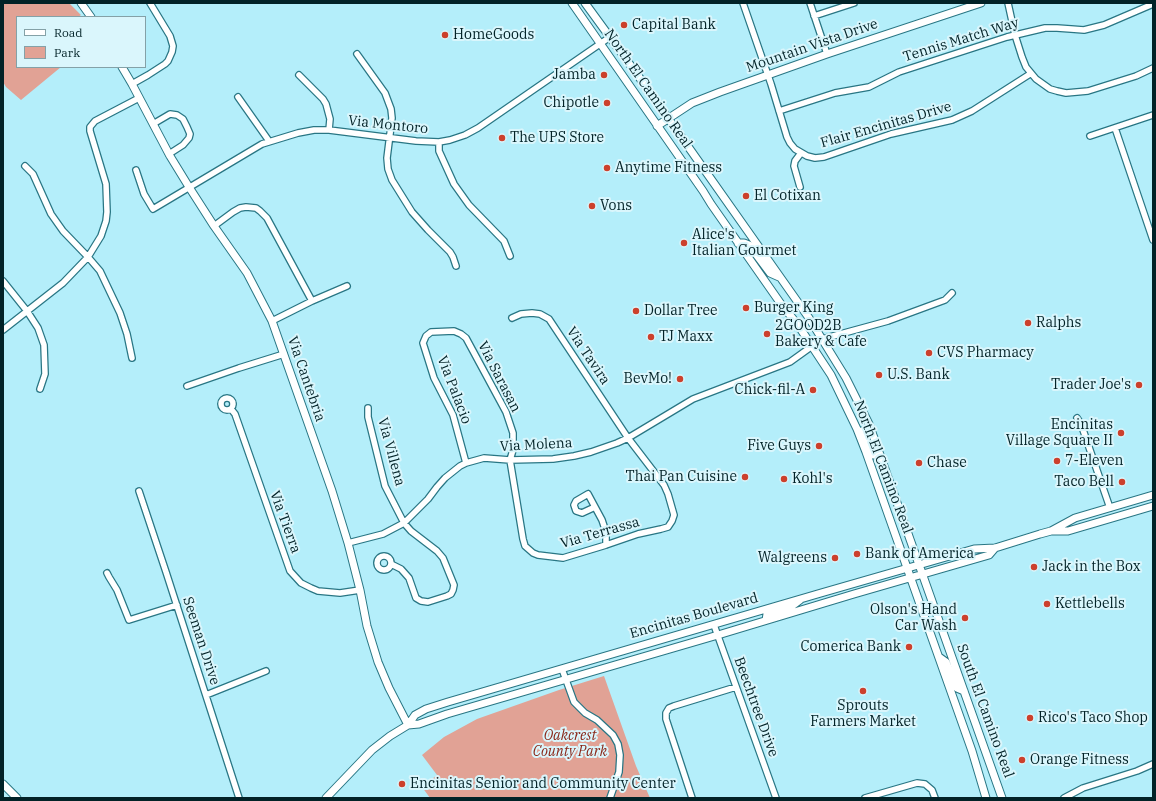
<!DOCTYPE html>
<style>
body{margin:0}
#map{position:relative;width:1156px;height:801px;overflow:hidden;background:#b4eefa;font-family:"IBM Plex Serif",serif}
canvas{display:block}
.frame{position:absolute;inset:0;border:4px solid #022227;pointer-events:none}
.legend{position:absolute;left:16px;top:16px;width:130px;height:52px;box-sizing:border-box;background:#daf6fc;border:1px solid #84a1a7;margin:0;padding:5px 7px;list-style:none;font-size:12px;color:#022227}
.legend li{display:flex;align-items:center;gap:8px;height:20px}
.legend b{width:20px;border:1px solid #84a1a7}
</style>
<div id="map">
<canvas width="1156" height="801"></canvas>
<div class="frame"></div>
<ul class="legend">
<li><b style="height:5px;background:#fff"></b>Road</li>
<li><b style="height:11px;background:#e1a295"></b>Park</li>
</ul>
</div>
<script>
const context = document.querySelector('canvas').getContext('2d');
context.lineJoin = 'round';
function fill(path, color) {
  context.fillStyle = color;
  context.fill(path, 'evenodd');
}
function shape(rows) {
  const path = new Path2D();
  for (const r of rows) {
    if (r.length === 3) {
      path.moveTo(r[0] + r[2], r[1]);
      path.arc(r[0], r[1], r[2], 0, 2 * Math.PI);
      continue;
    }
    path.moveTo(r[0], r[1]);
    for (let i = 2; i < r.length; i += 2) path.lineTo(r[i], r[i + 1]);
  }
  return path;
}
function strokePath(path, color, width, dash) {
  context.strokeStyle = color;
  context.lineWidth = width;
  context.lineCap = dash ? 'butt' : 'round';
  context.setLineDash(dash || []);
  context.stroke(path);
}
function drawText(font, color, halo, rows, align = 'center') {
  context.font = font + ' "IBM Plex Serif",serif';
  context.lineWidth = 4;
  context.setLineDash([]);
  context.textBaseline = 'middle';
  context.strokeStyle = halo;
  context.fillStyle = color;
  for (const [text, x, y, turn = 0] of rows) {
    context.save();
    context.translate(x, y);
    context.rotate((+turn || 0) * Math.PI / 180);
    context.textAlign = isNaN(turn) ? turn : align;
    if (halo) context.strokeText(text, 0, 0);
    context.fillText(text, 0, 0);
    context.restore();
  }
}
const green = shape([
 [3,3,69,3,81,15,78,17,17,17,17,67,61,67,21,100,6,87,3,82],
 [604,676,636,766,650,798,430,798,422,787,437,775,422,755,444,737,477,719,559,690]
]);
const minor = shape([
 [743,3,771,84,787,137,790,143,795,149,807,156,815,158,824,157,891,134,952,120,972,111,1030,74],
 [810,3,827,54],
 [1008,3,1015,35,1022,57,1026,67,1036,79,1050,89,1057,91,1066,93,1088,91,1136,76,1153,68],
 [814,16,854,3],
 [357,54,385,93,391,109,392,118,387,158,388,169,392,180,412,212,428,230,450,252,453,257,456,266],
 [299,75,323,99,326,104,330,119,329,130],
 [132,84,148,75,165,64,168,61,172,52,173,46,170,36,150,3],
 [238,97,269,141],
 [779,111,835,93,869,87,899,72,1007,37,1045,28,1057,28,1071,29,1084,30,1104,25,1153,4],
 [153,124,170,114,177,115,183,119,187,127,190,134,189,138,183,145,169,154],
 [1115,128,1153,240],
 [1090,136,1153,115],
 [439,142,439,151,454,184,469,205,504,241,510,256],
 [25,166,33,174,51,214,63,231,88,257,100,271,120,313,127,334,132,358],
 [136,170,144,194,153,209,262,144,298,133,314,130,329,130,416,141,439,142,450,140,465,135,478,128,610,37],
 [800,187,794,166,795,161,801,153],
 [214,226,233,212,240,208,246,207,256,208,260,211,267,218,312,301],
 [3,281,27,311,38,328,44,345,45,374,40,389],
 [272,321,312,301,347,286],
 [3,330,63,283,88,257,101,236,106,221,107,212,106,184,90,131,90,127,95,121,139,98],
 [187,386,239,368,284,354],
 [227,404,6],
 [368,408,368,417,385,486,404,523,411,531,437,551,443,558,454,585,453,590,451,594,447,596,428,602,421,601,416,598,409,578,401,569,391,564],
 [231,409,235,414,290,571,301,583,311,588,318,591,340,593,360,590],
 [1077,418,1081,424,1110,508],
 [466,463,453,415,434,378,423,343,426,336,431,332,454,331,461,334,466,338,506,412,513,433,513,450,510,460,523,539,525,546,533,553,538,555,563,558,606,545,638,534,661,529,668,527,672,521,674,515,668,494,664,485,628,438,549,319,540,314,532,313,521,314,512,318],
 [139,491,166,572,239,798],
 [588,494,595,507,582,513,576,511,574,505,576,501,588,494],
 [595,507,602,520,606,532,606,545],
 [348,543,383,534,404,523,428,499,437,487,445,478,460,466,466,463,484,458,510,460,553,459,574,456,591,452,617,443,628,438,693,399,790,362,822,339,888,321,945,300,952,293],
 [384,563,7],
 [107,573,109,577,117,590,129,620,177,605],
 [714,625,776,798],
 [562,669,574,702,585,713,597,720,613,735,618,744,620,755,619,772,610,798],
 [206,695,266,671],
 [692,798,666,719,666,713,669,708,674,706,736,687],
 [865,798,917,783,925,784,932,790,935,798],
 [1064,798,1083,788,1137,771,1153,764]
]);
const major = shape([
 [81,3,91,17],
 [572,3,703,191,711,204,781,304,798,325,831,375,857,429,866,452,972,751,986,798],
 [585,3,639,77,809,318,846,378,869,424,1002,798],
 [122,67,132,84,170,156,189,187,214,226,247,273,272,321,332,491,348,543,360,590,367,626,378,662,389,688,408,725],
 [657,126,692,103,720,92,827,54,981,3],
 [738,243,744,243,749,245,770,273,779,277],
 [862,431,873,455,880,455],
 [1053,531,1068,531,1153,506],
 [766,620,767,614,792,606,800,600],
 [939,657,946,662,954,683,957,688,964,691],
 [408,725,419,724,447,714,718,635,854,594,989,555,995,548],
 [3,784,17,798],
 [326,798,372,750,390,736,408,725,415,715,426,709,448,702,821,593,974,549,995,548,1040,534,1051,531,1075,518,1153,495]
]);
const markers = [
 [624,25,4,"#cc402c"],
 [445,35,4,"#cc402c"],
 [604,75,4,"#cc402c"],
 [607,103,4,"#cc402c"],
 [502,138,4,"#cc402c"],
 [607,168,4,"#cc402c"],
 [746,196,4,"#cc402c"],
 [592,206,4,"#cc402c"],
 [684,243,4,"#cc402c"],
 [746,308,4,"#cc402c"],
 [636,311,4,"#cc402c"],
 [1028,323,4,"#cc402c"],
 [767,334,4,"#cc402c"],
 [651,337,4,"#cc402c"],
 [929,353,4,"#cc402c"],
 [879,375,4,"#cc402c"],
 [680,379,4,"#cc402c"],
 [1139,385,4,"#cc402c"],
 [813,390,4,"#cc402c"],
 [1121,433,4,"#cc402c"],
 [819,446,4,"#cc402c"],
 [1057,461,4,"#cc402c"],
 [919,463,4,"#cc402c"],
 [745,477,4,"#cc402c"],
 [784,479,4,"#cc402c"],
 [1122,482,4,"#cc402c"],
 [857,554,4,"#cc402c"],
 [835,558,4,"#cc402c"],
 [1034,567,4,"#cc402c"],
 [1047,604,4,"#cc402c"],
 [965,618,4,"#cc402c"],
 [909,647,4,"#cc402c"],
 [863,691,4,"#cc402c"],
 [1030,718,4,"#cc402c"],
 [1022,760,4,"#cc402c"],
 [402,784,4,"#cc402c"]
];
const poiNames = [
 ["Capital Bank",632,25],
 ["HomeGoods",453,35],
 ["Jamba",596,75,"right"],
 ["Chipotle",599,103,"right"],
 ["The UPS Store",510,138],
 ["Anytime Fitness",615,168],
 ["El Cotixan",754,196],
 ["Vons",600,206],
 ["Alice's",692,235],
 ["Italian Gourmet",692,251],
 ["Burger King",754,308],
 ["Dollar Tree",644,311],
 ["Ralphs",1036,323],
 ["2GOOD2B",775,326],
 ["Bakery & Cafe",775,342],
 ["TJ Maxx",659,337],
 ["CVS Pharmacy",937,353],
 ["U.S. Bank",887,375],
 ["BevMo!",672,379,"right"],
 ["Trader Joe's",1131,385,"right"],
 ["Chick-fil-A",805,390,"right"],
 ["Encinitas",1113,425,"right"],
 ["Village Square II",1113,441,"right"],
 ["Five Guys",811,446,"right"],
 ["7-Eleven",1065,461],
 ["Chase",927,463],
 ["Thai Pan Cuisine",737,477,"right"],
 ["Kohl's",792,479],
 ["Taco Bell",1114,482,"right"],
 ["Bank of America",865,554],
 ["Walgreens",827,558,"right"],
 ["Jack in the Box",1042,567],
 ["Kettlebells",1055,604],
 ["Olson's Hand",957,610,"right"],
 ["Car Wash",957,626,"right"],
 ["Comerica Bank",901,647,"right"],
 ["Sprouts",863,706,"center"],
 ["Farmers Market",863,722,"center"],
 ["Rico's Taco Shop",1038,718],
 ["Orange Fitness",1030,760],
 ["Encinitas Senior and Community Center",410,784]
];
const streetNames = [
 ["Tennis Match Way",961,40,-17],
 ["Mountain Vista Drive",812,46,-19],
 ["North El Camino Real",648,89,55],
 ["Via Montoro",388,125,6],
 ["Flair Encinitas Drive",886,125,-16],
 ["Via Tavira",588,356,56],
 ["Via Sarasan",499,377,63],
 ["Via Cantebria",306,379,71],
 ["Via Palacio",454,390,69],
 ["Via Molena",536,445,-3],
 ["Via Villena",391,452,75],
 ["North El Camino Real",883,467,69],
 ["Via Tierra",285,522,70],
 ["Via Terrassa",600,533,-16],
 ["Encinitas Boulevard",694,616,-16],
 ["Seeman Drive",201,641,72],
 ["Beechtree Drive",756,707,70],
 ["South El Camino Real",985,711,70]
];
const parkNames = [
 ["Oakcrest",570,736],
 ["County Park",570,752]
];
fill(green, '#e1a295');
strokePath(minor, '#297684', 8);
strokePath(major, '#297684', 9);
strokePath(minor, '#fff', 5.5);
strokePath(major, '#fff', 7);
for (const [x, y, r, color] of markers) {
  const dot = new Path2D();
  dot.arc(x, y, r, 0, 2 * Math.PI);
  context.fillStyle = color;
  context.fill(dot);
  strokePath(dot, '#daf6fc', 1.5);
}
drawText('14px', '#022227', '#daf6fc', poiNames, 'left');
drawText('14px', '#022227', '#daf6fc', streetNames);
drawText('italic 14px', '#8a2718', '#daf6fc', parkNames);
</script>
